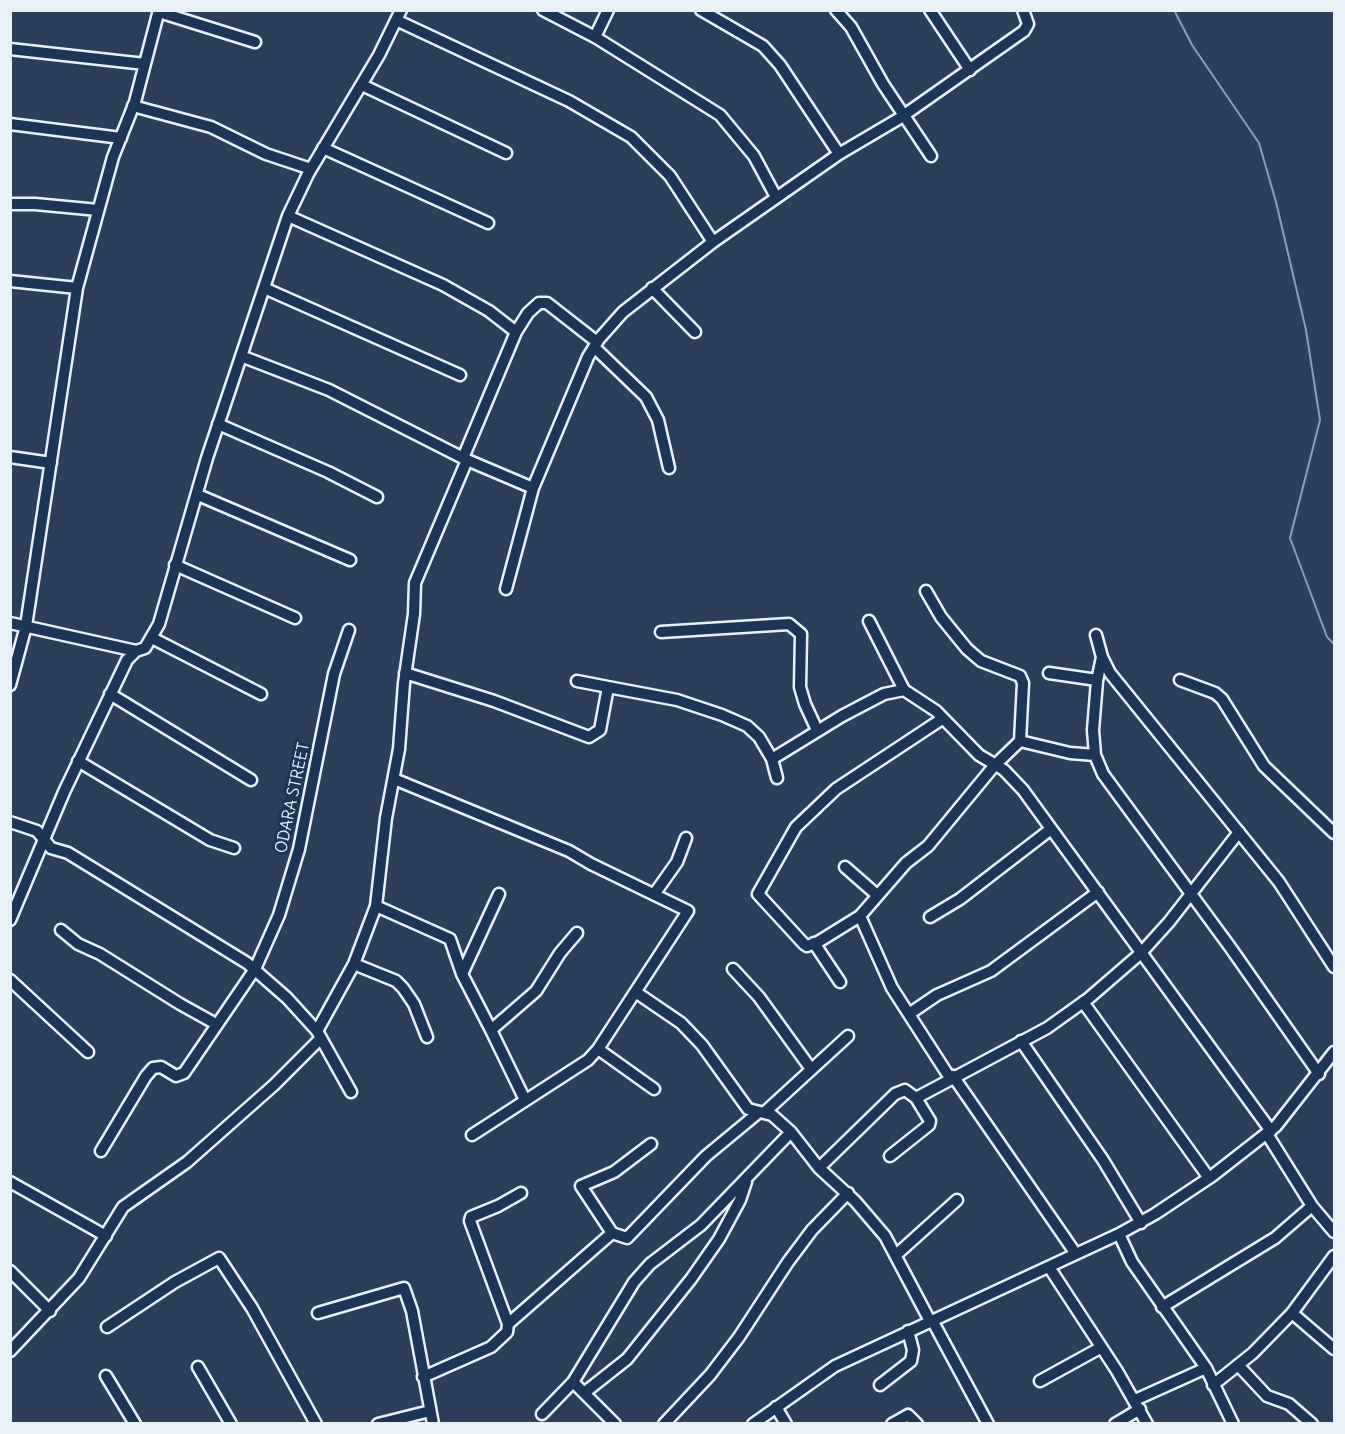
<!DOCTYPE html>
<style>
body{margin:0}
#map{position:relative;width:1345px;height:1434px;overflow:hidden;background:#2b3f5b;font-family:Delius,sans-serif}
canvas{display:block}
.frame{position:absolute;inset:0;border:12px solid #e8f1f8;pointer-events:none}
</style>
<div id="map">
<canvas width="1345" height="1434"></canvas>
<div class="frame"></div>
</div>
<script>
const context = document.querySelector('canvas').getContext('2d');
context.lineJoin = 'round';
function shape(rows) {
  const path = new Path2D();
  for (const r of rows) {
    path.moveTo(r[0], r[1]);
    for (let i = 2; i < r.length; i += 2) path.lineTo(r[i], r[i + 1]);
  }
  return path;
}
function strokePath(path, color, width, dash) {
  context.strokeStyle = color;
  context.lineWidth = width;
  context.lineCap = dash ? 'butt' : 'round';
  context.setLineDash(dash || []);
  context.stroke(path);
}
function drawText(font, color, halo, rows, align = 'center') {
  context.font = font + ' Delius,sans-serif';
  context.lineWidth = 6;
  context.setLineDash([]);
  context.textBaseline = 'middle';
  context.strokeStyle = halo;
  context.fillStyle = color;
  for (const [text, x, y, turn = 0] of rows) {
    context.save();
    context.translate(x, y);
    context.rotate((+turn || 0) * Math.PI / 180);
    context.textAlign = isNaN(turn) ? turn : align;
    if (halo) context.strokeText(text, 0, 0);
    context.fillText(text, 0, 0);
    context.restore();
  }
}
const stream = shape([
 [1174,10,1192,45,1259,143,1276,202,1306,330,1320,420,1290,538,1327,637,1334,644]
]);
const minor = shape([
 [543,10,595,37,720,115,754,156,776,197],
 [701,10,763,46,780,65,839,154],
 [836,10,851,27,883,84,931,156],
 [930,10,970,70],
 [159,12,255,42],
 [396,20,569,101,631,137,670,176,713,242],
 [595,37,608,10],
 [10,49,145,64],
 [362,85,506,153],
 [133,106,211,127,266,154,311,169],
 [10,124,121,138],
 [323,148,488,223],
 [10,204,35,204,98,210],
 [288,216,443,285,489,311,516,332],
 [10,281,77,288],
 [264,288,460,375],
 [652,288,695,332],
 [594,347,646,397,658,420,669,468],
 [241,356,329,390,467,460,533,488],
 [218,424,328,472,377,497],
 [10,457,51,463],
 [463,458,516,332,528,313,539,303,547,303,597,342],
 [198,495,350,560],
 [175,565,295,618],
 [506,589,533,488,588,357,599,339,623,312,713,242,839,154,900,118,1024,31,1028,24,1023,10],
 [926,591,941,617,967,649,981,661,1020,676,1023,683,1020,741],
 [869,621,904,690],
 [10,623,136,651],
 [661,632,789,624,801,634,800,687,805,704,817,730],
 [1096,635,1102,657,1110,673,1279,882,1334,967],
 [152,638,261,694],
 [1102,657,1097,681,1093,730,1095,755,1103,774,1230,947,1319,1074],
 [405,673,494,701,589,737,600,730,608,687,677,700,722,715,747,726,759,737,772,759],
 [1049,673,1097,680],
 [1180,680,1215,693,1222,699,1264,766,1334,833],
 [577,681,608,687],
 [10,685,26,626,77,288,113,157,135,102,159,10],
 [110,694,251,780],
 [942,719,836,789,796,827,758,894,804,944,807,946,818,942,860,916,906,863,928,846,994,766,1020,741,1070,753,1095,755],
 [78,761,210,840,234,848],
 [777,778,772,759,842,716,884,694,904,690,936,711,979,755,1004,770,1023,790,1271,1131],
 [394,779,569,851,591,864,688,911,598,1049,588,1060,472,1135],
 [10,822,37,831,51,848,68,853,247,963,287,998,317,1031,351,1092],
 [845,867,877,895],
 [655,893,677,862,686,838],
 [376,906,450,939,462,974,491,1030,536,991,560,953,577,933],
 [860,916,892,988,950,1078],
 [930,917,960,899,1051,829],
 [10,920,64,792,127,660,136,651,145,648,159,624,207,458,288,216,308,174,379,55,401,10],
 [61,930,78,944,100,954,180,1004,216,1024],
 [814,943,840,982],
 [354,964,396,981,403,988,414,1004,427,1037],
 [733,969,759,997,811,1069],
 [462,974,499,894],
 [10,980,88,1052],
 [637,993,681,1023,702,1045,748,1109,772,1115,791,1132,819,1168,855,1201,885,1236,930,1321],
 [1083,1002,1209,1178],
 [909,1014,937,995,991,971,1098,892],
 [491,1030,525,1100],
 [317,1031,354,964,376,906,386,818,399,749,404,683,414,614,415,583,467,460],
 [1021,1041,1103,1160,1141,1223],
 [598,1049,654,1089],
 [953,1076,1076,1254],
 [765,1112,848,1036],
 [1267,1134,1312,1206,1334,1232],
 [101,1151,146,1076,153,1068,161,1067,176,1076,184,1073,255,969,279,915,299,849,334,674,349,630],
 [890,1156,929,1125,930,1121,916,1098],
 [819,1168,895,1094,905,1090,916,1098,1047,1028,1089,998,1141,953,1169,922,1239,832],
 [10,1182,106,1236],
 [612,1233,581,1186,614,1172,651,1144],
 [1119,1234,1132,1262,1206,1368,1233,1424],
 [896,1255,957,1200],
 [1049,1267,1117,1371,1147,1424],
 [10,1271,50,1311],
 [1162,1307,1275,1238,1312,1206],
 [318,1313,404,1288,412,1311,433,1424],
 [1292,1313,1334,1349],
 [932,1320,988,1424],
 [508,1324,612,1233,627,1238,706,1156,758,1113],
 [107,1327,175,1282,219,1258,252,1308,316,1424],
 [10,1351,79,1278,123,1207,187,1162,274,1085,321,1038],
 [1239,1366,1267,1396,1289,1404,1312,1424],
 [198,1367,231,1424],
 [106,1376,135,1424],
 [423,1377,491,1347,507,1332,508,1324,470,1221,471,1217,498,1206,521,1193],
 [1040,1381,1100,1348],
 [573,1382,615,1424],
 [880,1385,911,1361,913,1350,908,1331],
 [1213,1385,1253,1353,1292,1313,1334,1256],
 [584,1393,627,1359,691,1279,719,1239,740,1200,746,1182],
 [1135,1400,1206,1368],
 [776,1407,786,1424],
 [542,1414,573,1382,634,1282,650,1264,701,1225,791,1132],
 [378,1424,430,1411],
 [664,1424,710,1375,739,1337,788,1262,812,1230,848,1193],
 [753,1424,835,1366,1119,1234,1155,1214,1212,1176,1276,1126,1334,1052],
 [892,1424,908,1415,917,1424],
 [1115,1424,1140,1409]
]);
const streetNames = [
 ["ODARA STREET",293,798,-78]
];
strokePath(stream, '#879fb8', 2);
strokePath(minor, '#e8f1f8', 15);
strokePath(minor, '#1d3557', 10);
drawText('16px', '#e8f1f8', '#1d3557', streetNames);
</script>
